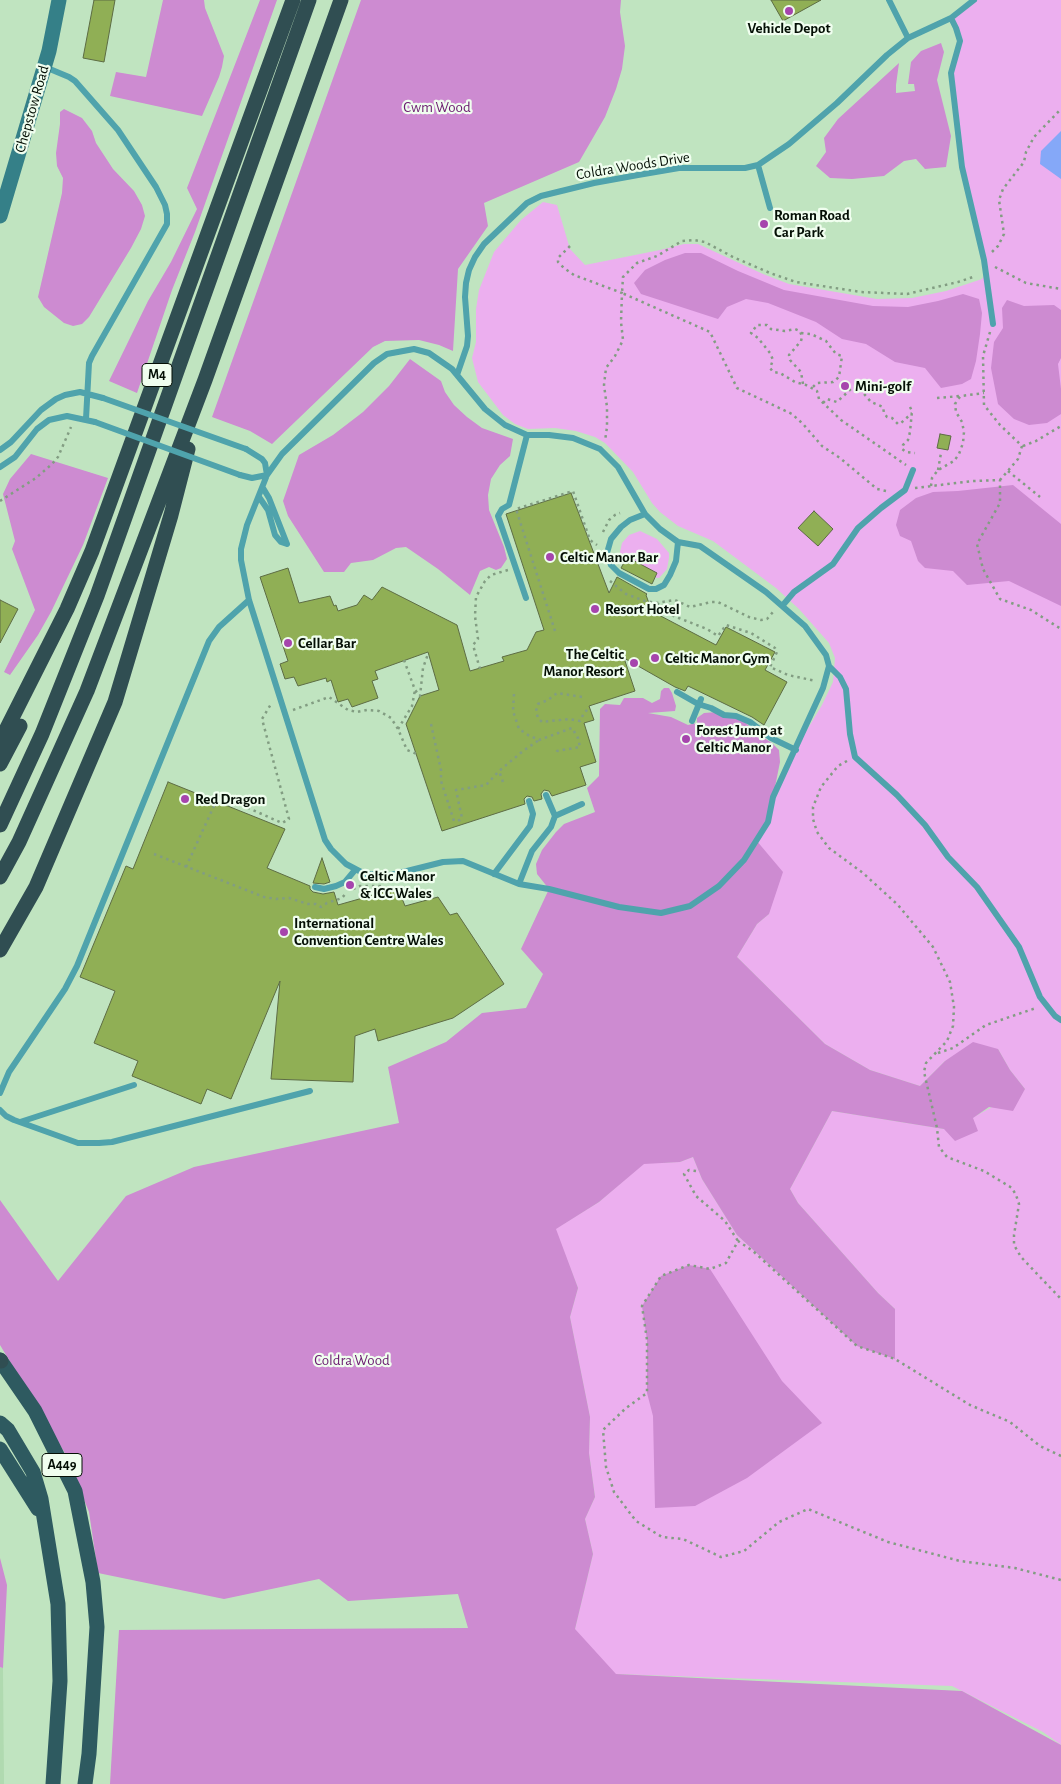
<!DOCTYPE html>
<style>
body{margin:0}
canvas{display:block;background:#c0e4c0}
</style>
<canvas width="1061" height="1784"></canvas>
<script>
const context = document.querySelector('canvas').getContext('2d');
context.lineJoin = 'round';
function fill(path, color) {
  context.fillStyle = color;
  context.fill(path, 'evenodd');
}
function shape(rows) {
  const path = new Path2D();
  for (const r of rows) {
    path.moveTo(r[0], r[1]);
    for (let i = 2; i < r.length; i += 2) path.lineTo(r[i], r[i + 1]);
  }
  return path;
}
function strokePath(path, color, width, dash) {
  context.strokeStyle = color;
  context.lineWidth = width;
  context.lineCap = dash ? 'butt' : 'round';
  context.setLineDash(dash || []);
  context.stroke(path);
}
function drawText(font, color, halo, rows, align = 'center') {
  context.font = font + ' "Alegreya Sans",sans-serif';
  context.lineWidth = 4.5;
  context.setLineDash([]);
  context.textBaseline = 'middle';
  context.strokeStyle = halo;
  context.fillStyle = color;
  for (const [text, x, y, turn = 0] of rows) {
    context.save();
    context.translate(x, y);
    context.rotate((+turn || 0) * Math.PI / 180);
    context.textAlign = isNaN(turn) ? turn : align;
    if (halo) context.strokeText(text, 0, 0);
    context.fillText(text, 0, 0);
    context.restore();
  }
}
const built = shape([
 [0,1667,3,1668,4,1784,0,1784]
]);
const green = shape([
 [974,0,1061,0,1061,1745,1043,1732,952,1686,589,1673,575,1629,593,1554,585,1519,595,1497,589,1453,590,1417,570,1317,578,1288,555,1229,599,1202,644,1163,680,1162,693,1157,702,1179,737,1235,857,1346,895,1309,878,1293,798,1203,790,1189,832,1111,944,1129,972,1118,1025,1089,1010,1070,998,1049,945,1061,920,1086,870,1070,825,1044,737,957,757,924,769,914,756,840,773,797,798,745,822,705,833,682,835,658,829,643,799,609,776,588,713,541,678,526,660,512,652,503,633,472,605,443,595,437,576,431,555,428,528,429,515,424,503,415,478,382,472,358,476,342,476,309,479,290,494,252,521,220,543,202,557,205,570,249,585,265,660,250,684,244,698,244,763,274,789,284,877,299,912,298,946,291,982,279,986,273,962,167,951,73,960,41,951,18],
 [640,531,657,539,669,553,669,558,667,569,659,578,651,577,621,560,620,552,622,543,629,535]
]);
const forest = shape([
 [163,0,204,0,205,8,224,56,222,67,219,77,202,116,110,96,116,72,146,77],
 [260,0,277,0,195,232,172,290,137,393,109,381,148,301,171,262,197,209,187,188],
 [361,0,621,0,620,12,625,46,622,69,616,89,605,117,579,162,484,203,488,226,458,269,453,351,439,345,419,340,385,341,373,347,272,444,250,431,212,417],
 [941,43,944,52,937,80,951,136,946,167,925,169,916,159,904,161,884,176,852,179,830,178,816,166,826,152,824,138,838,119,899,63,896,85,896,93,915,91,914,84,908,84,911,62,921,51],
 [64,109,82,118,92,131,96,143,113,169,134,191,142,205,145,216,141,229,131,248,89,317,82,324,73,326,64,323,44,307,38,297,62,193,63,178,57,166,56,153,60,124,60,112],
 [685,253,701,253,738,271,784,290,873,306,908,307,938,301,963,294,979,299,982,313,980,334,976,361,971,379,962,384,941,388,925,368,895,362,866,344,842,339,816,322,768,303,746,299,727,307,718,319,641,294,634,283,645,270,665,260],
 [1007,300,1024,306,1054,305,1061,310,1061,358,1058,364,1061,389,1061,414,1047,423,1029,425,1014,419,998,404,991,368,994,342,1003,328,1002,308],
 [410,359,441,381,445,392,454,405,467,417,482,428,513,439,510,456,500,465,491,479,488,495,489,510,504,547,507,559,501,568,496,570,489,567,480,571,470,595,438,569,406,547,396,548,373,560,351,563,344,572,324,572,288,516,283,501,299,455,333,435,363,412,389,386],
 [31,454,108,478,83,545,51,612,38,635,10,675,4,672,35,610,12,549,15,541,3,494,10,479],
 [1013,485,1061,524,1061,606,1009,581,967,585,953,571,925,568,918,561,911,541,900,536,896,525,900,510,916,498,933,492,958,491],
 [664,688,669,688,672,693,676,706,675,711,648,713,671,717,688,725,697,723,697,718,704,713,717,712,743,720,756,733,772,743,779,750,780,762,768,822,756,840,783,872,769,914,757,924,737,957,825,1044,870,1070,920,1086,945,1061,973,1042,998,1049,1010,1070,1025,1089,1013,1111,989,1107,973,1118,978,1131,955,1141,944,1129,832,1111,790,1189,798,1203,878,1293,895,1309,895,1359,857,1346,737,1235,702,1179,693,1157,680,1162,644,1164,599,1202,556,1229,578,1288,570,1317,590,1417,589,1453,595,1497,585,1519,593,1554,575,1629,616,1674,962,1691,1061,1745,1061,1784,110,1784,119,1630,468,1628,458,1594,348,1601,319,1579,224,1599,98,1573,89,1512,66,1455,0,1345,0,1200,58,1281,126,1196,194,1167,399,1123,388,1067,446,1042,482,1013,526,1008,543,974,521,949,549,889,537,874,536,864,542,850,556,832,564,824,595,812,587,788,599,776,600,709,605,704,620,705,624,698,643,698,652,703,660,699,661,691],
 [689,1265,710,1269,782,1381,822,1423,747,1478,695,1506,655,1508,653,1416,647,1393,647,1340,642,1306,661,1276],
 [0,1558,7,1585,3,1668,0,1667]
]);
const water = shape([
 [1061,131,1061,179,1040,164,1041,151]
]);
const building = shape([
 [94,0,115,0,104,62,83,58,94,0],
 [771,0,821,0,783,21,771,0],
 [940,434,951,436,948,450,937,448,940,434],
 [571,493,609,593,617,577,647,594,646,595,650,606,655,613,716,645,726,627,775,652,765,670,787,682,764,725,752,717,688,686,685,691,675,687,624,658,635,691,589,706,594,720,584,723,596,762,580,767,586,785,552,796,549,791,544,790,541,794,542,799,534,801,532,797,527,796,524,799,525,804,442,831,406,724,420,696,439,690,428,652,375,671,378,679,372,681,378,698,352,707,348,699,338,702,331,680,327,682,326,678,298,686,294,677,285,679,280,664,288,661,260,577,288,568,299,603,330,596,334,606,336,605,338,611,357,605,364,595,372,600,382,587,457,625,470,671,504,661,502,657,527,650,536,632,544,630,506,514,571,493],
 [814,511,833,529,818,546,798,528,814,511],
 [627,557,657,573,652,584,621,568,627,557],
 [0,600,18,609,0,643,0,600],
 [168,782,285,829,267,868,310,886,310,889,313,892,323,894,334,892,338,905,398,888,405,906,438,897,450,915,457,913,504,984,453,1018,378,1041,375,1029,355,1036,353,1082,271,1079,280,981,231,1099,207,1089,201,1104,132,1076,138,1061,94,1043,115,991,80,977,126,866,133,869,168,782],
 [322,858,330,882,324,884,313,883,322,858]
]);
const path = shape([
 [570,246,558,258,558,262,564,268,574,275,622,293,621,322,623,340,615,356,606,368,604,385,607,407,607,427,605,441],
 [992,252,998,246,1004,234,999,200,1003,189,1024,162,1026,152,1034,137,1061,109],
 [995,267,1026,283,1061,289],
 [990,332,983,356,984,405,1000,425,1022,446,1018,459,1000,480],
 [801,333,811,334,826,341,836,354,842,356,839,377,833,382,817,383,812,388],
 [803,384,801,372,790,360,789,355,801,341,802,337,800,331,795,329,785,331,771,329,767,325,757,325,751,333,758,338,770,353,773,360,770,368,773,372,780,373,795,382,806,385,817,391,819,399,841,420,906,465],
 [937,398,960,396],
 [823,403,827,399,837,402,853,387,859,388,871,402,883,407,884,413,887,417,892,418,898,424,901,423,912,413],
 [910,407,912,411,910,432,908,440,903,445,902,449,906,452,915,453],
 [1023,446,1036,441,1061,426],
 [938,470,941,453],
 [1008,471,1040,497],
 [931,486,932,478,938,470,954,461,959,454,963,443,964,432,962,422,956,412,955,404,958,399,961,396,984,393],
 [915,488,973,481,1000,480,1000,503,977,544,983,569,1000,599,1031,610,1061,629],
 [886,491,877,489,840,458,822,446,803,424,792,414,737,388,710,332,622,293,623,277,637,263,657,256,682,241,694,240,705,242,733,257,770,273,796,282,861,292,907,294,958,282,976,276],
 [0,501,36,478,52,464,58,457,71,427],
 [603,532,609,520,615,515,620,513],
 [610,581,626,594,645,601,656,603,675,600,690,607,711,602,718,602,749,617,761,620,767,619,773,612],
 [657,603,671,615,707,629,718,636,726,625,751,633,775,648,777,652,770,667,788,675,816,681],
 [555,631,516,509,573,491,590,540,597,545],
 [404,660,415,690,420,696,423,668,428,654],
 [480,669,473,645,478,639,475,616,476,597,485,581,491,575,508,570],
 [514,694,513,711,519,729,528,735,539,740,572,728,578,738,580,747,557,751,557,754],
 [582,697,557,693,548,700,538,704,536,711,538,718,542,722,569,719,580,721,584,713,590,707],
 [293,710,329,697,348,710,357,712,367,710,379,711,391,718,398,729,407,750,417,754],
 [431,724,441,770,441,781,454,821,460,820,462,818,456,790,486,785,499,771],
 [398,729,412,706,415,690],
 [847,761,838,766,821,787,813,807,813,819,817,832,829,848,863,873,898,905,933,947,950,982,954,1007,953,1026,947,1041,926,1063,924,1072,937,1128,939,1147,947,1157,984,1171,1012,1188,1016,1195,1019,1204,1014,1235,1014,1245,1021,1257,1061,1299],
 [503,782,499,771,523,751,539,740],
 [154,854,264,897,276,899,289,898,308,904,316,904,321,907,327,903,342,898,346,893],
 [186,867,219,795,282,823,289,819,262,719,271,704],
 [353,889,360,886,382,886],
 [938,1053,953,1048,986,1025,1036,1008],
 [696,1171,689,1170,684,1174,696,1196,725,1221,738,1241],
 [1061,1456,1040,1446,1010,1422,970,1405,895,1359,857,1346,753,1251,738,1241,726,1263,710,1269,689,1265,661,1276,642,1306,647,1340,647,1393,626,1408,603,1430,606,1467,614,1492,636,1521,662,1537,683,1539,721,1557,744,1551,779,1522,808,1509,888,1542,960,1561,1015,1568,1061,1580]
]);
const service = shape([
 [889,0,908,38],
 [951,18,956,28,960,41,951,73,962,167,984,260,993,324],
 [45,67,69,77,75,81,118,130,156,187,165,205,167,214,167,224,92,356,89,363,86,419],
 [758,165,770,208],
 [457,375,467,346,468,336,465,297,466,283,469,270,475,257,484,244,527,203,541,196,594,183,638,175,679,168,745,168,758,165,789,144,837,103,887,55,908,38,951,18,974,0],
 [246,449,262,459,265,463,267,475],
 [0,450,11,442,41,410,56,399,65,395,80,392,103,398],
 [0,467,15,457,37,429,49,420,67,416,95,422],
 [240,475,252,478,267,475],
 [263,488,269,498,287,544],
 [259,497,268,510,275,535,281,542,287,544],
 [645,514,630,520,621,527,611,539,607,553,611,565,619,573,649,589,656,589,664,585,670,575,676,561,678,542],
 [526,598,498,516,502,509,509,505,527,435],
 [783,605,794,592,833,564,858,528,881,508,905,490,913,470],
 [829,666,823,688,773,797,768,822,744,860,719,886,690,906,661,913,619,907,549,889,519,884,463,861,443,862,391,875,365,874,346,864,331,849,325,840,249,600,241,560,241,549,247,525,267,475,282,454,374,363,387,354,414,349,429,353,452,369,485,409,505,425,527,435,549,435,573,438,600,449,618,467,645,514,660,529,678,542,700,546,766,592,805,626,826,655,829,666,840,677,846,689,850,734,855,757,897,795,925,825,948,857,977,887,1019,947,1040,997,1055,1016,1061,1020],
 [677,692,698,704,711,708,724,715,736,716,750,722,771,738,796,750],
 [692,721,701,699],
 [555,816,582,804],
 [494,874,530,826,533,814,529,801],
 [519,884,532,851,551,827,555,816,546,795],
 [315,887,324,889,336,886,345,882,355,870],
 [0,1093,9,1072,65,989,77,966,209,641,219,627,249,600],
 [0,1110,6,1116,14,1120,78,1143,99,1143,112,1142,310,1091],
 [20,1122,134,1085]
]);
const secondary = shape([
 [0,216,49,51,59,0]
]);
const trunk = shape([
 [0,1360,35,1411,75,1491,93,1582,97,1627,89,1754,85,1784],
 [0,1423,8,1430,33,1472,41,1499,58,1604,60,1681,53,1784],
 [0,1449,38,1509]
]);
const motorway = shape([
 [0,742,67,609,92,551,293,0],
 [0,764,20,726],
 [0,825,42,734,97,596,309,0],
 [0,877,19,842,87,691,205,380,341,0],
 [0,950,36,887,115,702,171,515,188,449],
 [0,1360,1,1361]
]);
const serviceBridge = shape([
 [103,398,246,449],
 [95,422,240,475]
]);
const markers = [
 [789,11,5,"#a645ad"],
 [764,224,5,"#a645ad"],
 [845,386,5,"#a645ad"],
 [550,557,5,"#a645ad"],
 [595,609,5,"#a645ad"],
 [288,643,5,"#a645ad"],
 [655,658,5,"#a645ad"],
 [634,663,5,"#a645ad"],
 [686,739,5,"#a645ad"],
 [185,799,5,"#a645ad"],
 [350,885,5,"#a645ad"],
 [284,932,5,"#a645ad"]
];
const shields = [
 [157,375,30],
 [62,1465,40]
];
const shieldNames = [
 ["M4",157,375],
 ["A449",62,1465]
];
const poiNames = [
 ["Vehicle Depot",789,28,"center"],
 ["Roman Road",774,215],
 ["Car Park",774,232],
 ["Mini-golf",855,386],
 ["Celtic Manor Bar",560,557],
 ["Resort Hotel",605,609],
 ["Cellar Bar",298,643],
 ["The Celtic",624,654,"right"],
 ["Manor Resort",624,671,"right"],
 ["Celtic Manor Gym",665,658],
 ["Forest Jump at",696,730],
 ["Celtic Manor",696,747],
 ["Red Dragon",195,799],
 ["Celtic Manor",360,876],
 ["& ICC Wales",360,893],
 ["International",294,923],
 ["Convention Centre Wales",294,940]
];
const parkNames = [
 ["Cwm Wood",437,107],
 ["Coldra Wood",352,1360]
];
const streetNames = [
 ["Chepstow Road",32,109,-74],
 ["Coldra Woods Drive",633,166,-9]
];
fill(built, '#b0dab0');
fill(green, '#ecafef');
fill(forest, '#cd8bd1');
fill(water, '#85a8f8');
fill(building, '#90af55');
strokePath(building, '#5d6c44', 1);
strokePath(path, '#829d82', 2.5, [2.5, 4]);
strokePath(service, '#4fa3ac', 6);
strokePath(secondary, '#358088', 15);
strokePath(trunk, '#2e5a60', 15);
strokePath(motorway, '#304e52', 15);
strokePath(serviceBridge, '#4fa3ac', 6);
for (const [x, y, r, color] of markers) {
  const dot = new Path2D();
  dot.arc(x, y, r, 0, 2 * Math.PI);
  context.fillStyle = color;
  context.fill(dot);
  strokePath(dot, '#f0feef', 2);
}
for (const [x, y, w] of shields) {
  const box = new Path2D();
  box.roundRect(x - w / 2, y - 11.5, w, 23, 4);
  context.fillStyle = '#f0feef';
  context.fill(box);
  strokePath(box, '#040f05', 1);
}
drawText('bold 14px', '#040f05', null, shieldNames);
drawText('bold 15px', '#040f05', '#f0feef', poiNames, 'left');
drawText('15px', '#6a1a6f', '#f0feef', parkNames);
drawText('15px', '#040f05', '#f0feef', streetNames);
</script>
